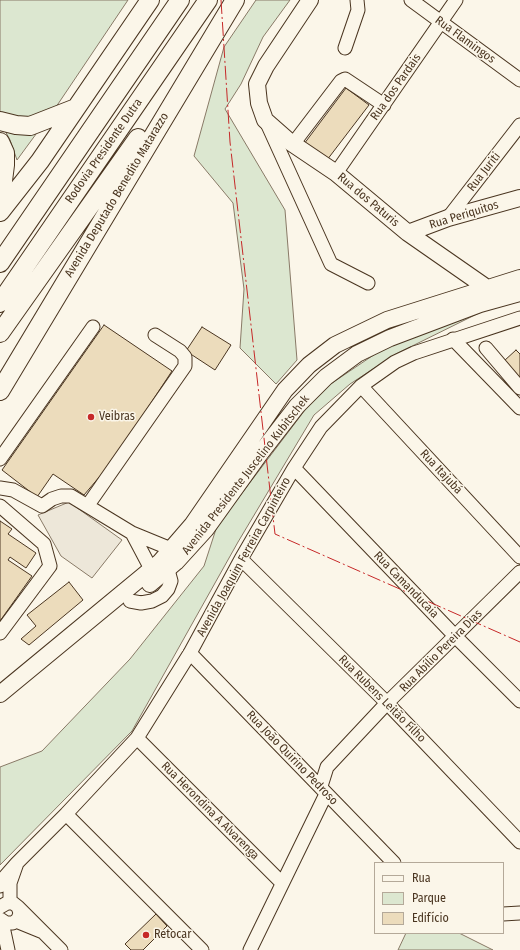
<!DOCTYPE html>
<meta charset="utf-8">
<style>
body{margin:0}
#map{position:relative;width:520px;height:950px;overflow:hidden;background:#fbf6e9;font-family:"Fira Sans Condensed",sans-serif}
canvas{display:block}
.legend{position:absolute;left:374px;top:862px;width:130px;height:72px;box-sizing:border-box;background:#fbf6e9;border:1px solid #b4a999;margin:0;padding:5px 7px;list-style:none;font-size:12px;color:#4a3520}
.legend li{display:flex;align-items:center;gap:8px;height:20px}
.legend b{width:20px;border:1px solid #b4a999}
</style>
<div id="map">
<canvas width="520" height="950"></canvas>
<ul class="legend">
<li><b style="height:5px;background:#fbf6e9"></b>Rua</li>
<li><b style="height:11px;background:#dce7d0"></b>Parque</li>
<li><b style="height:11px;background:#ecdcbc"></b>Edifício</li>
</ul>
</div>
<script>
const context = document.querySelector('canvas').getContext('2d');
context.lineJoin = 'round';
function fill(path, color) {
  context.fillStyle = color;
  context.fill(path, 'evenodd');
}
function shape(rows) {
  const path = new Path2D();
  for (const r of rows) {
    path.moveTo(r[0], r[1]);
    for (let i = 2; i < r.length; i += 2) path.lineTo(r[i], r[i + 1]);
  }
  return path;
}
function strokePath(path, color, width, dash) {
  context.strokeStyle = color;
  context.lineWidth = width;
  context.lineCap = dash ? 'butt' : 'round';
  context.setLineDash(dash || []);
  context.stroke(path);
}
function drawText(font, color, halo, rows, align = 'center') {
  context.font = font + ' "Fira Sans Condensed",sans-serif';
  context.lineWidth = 3;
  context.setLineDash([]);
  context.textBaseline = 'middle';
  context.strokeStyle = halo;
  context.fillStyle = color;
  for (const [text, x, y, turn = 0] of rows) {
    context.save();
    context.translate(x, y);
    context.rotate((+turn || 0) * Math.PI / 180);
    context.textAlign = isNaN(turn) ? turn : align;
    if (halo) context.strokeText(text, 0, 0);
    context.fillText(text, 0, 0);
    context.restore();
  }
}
const green = shape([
 [0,0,128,0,58,104,46,116,38,120,0,117,0,0],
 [256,0,290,0,263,37,241,84,225,109,285,210,297,360,276,384,240,348,244,289,233,203,194,156,224,47,256,0],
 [2,125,39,130,17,160,10,140,2,125],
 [479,313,396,354,350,384,314,415,238,542,132,731,0,865,0,767,42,751,130,659,204,566,217,526,305,410,332,383,390,344,479,313],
 [406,933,459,933,493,950,398,950,406,933]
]);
const parking = shape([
 [69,502,122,540,92,578,61,556,38,515,69,502]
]);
const building = shape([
 [346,88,369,105,327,160,304,144,346,88],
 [104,325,172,371,112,462,84,495,53,474,37,497,2,470,104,325],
 [202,327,231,345,215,370,186,351,202,327],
 [516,350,520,354,520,378,504,361,516,350],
 [0,521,12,529,8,534,36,553,26,568,10,557,8,560,32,576,0,621,0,521],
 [69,582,83,600,29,645,21,639,36,626,27,615,69,582],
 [156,914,167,926,143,950,131,950,125,944,156,914]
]);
const minor = shape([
 [411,0,520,80],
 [345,48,358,10,357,0],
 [266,121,331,264,368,283],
 [293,144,341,81,345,79,384,105],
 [336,173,456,0],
 [448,218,520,125],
 [453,339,520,408],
 [486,348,520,388],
 [361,386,520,557],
 [0,459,93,327],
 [294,468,455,636,520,701],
 [0,488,13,490,42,506,52,499,61,496,71,496,132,533,171,549],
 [88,505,185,366,185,357,180,351,155,335],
 [0,506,44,544,50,566,0,633],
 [132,533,151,569],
 [241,559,387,703,520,842],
 [130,601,141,603,152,601,162,596,168,589,171,581,168,570,161,563],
 [190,653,394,863],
 [137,738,282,883],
 [321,786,327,767,387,703,520,572],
 [66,814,202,950],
 [17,863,66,814,137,738,190,653,241,559,294,468,321,427,361,386,395,362,414,353,520,318],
 [0,886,2,880,17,863,10,883,10,902],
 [0,907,7,903,13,903,18,907,20,913,18,919,13,923,6,923,0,919],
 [503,914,520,913],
 [16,921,43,932,18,907],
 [2,922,8,950],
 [43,932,61,950],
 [250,950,326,794]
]);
const major = shape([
 [310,0,266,66,257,84,259,103,265,120,290,142,336,173,408,233,487,288],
 [408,233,448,218,520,198],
 [150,584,176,562,206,529,259,455,297,406,326,377,357,354,390,338,480,304,520,293],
 [0,694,160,562,192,525,285,390,309,365,335,345,387,320,520,278]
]);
const highway = shape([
 [0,121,16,125,30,126,76,108],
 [0,142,5,153,5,165,0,204],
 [0,212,40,161,150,0],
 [0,263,180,0],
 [0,303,208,0],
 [0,333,138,138],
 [0,391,235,0]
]);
const power = shape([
 [221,0,230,142,275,534,520,642]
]);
const markers = [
 [91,417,4,"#c62828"],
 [146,935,4,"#c62828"]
];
const streetNames = [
 ["Rua Flamingos",465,40,36],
 ["Rua dos Pardais",396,87,-55],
 ["Rodovia Presidente Dutra",104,151,-55],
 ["Rua Juriti",484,172,-52],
 ["Avenida Deputado Benedito Matarazzo",117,195,-59],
 ["Rua dos Paturis",368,200,40],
 ["Rua Periquitos",464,215,-17],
 ["Rua Itajubá",441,472,47],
 ["Avenida Presidente Juscelino Kubitschek",246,475,-52],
 ["Avenida Joaquim Ferreira Carpinteiro",244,557,-61],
 ["Rua Camanducaia",406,585,46],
 ["Rua Abílio Pereira Dias",441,651,-45],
 ["Rua Rubens Leitão Filho",382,699,45],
 ["Rua João Quirino Pedroso",292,758,46],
 ["Rua Herondina A Alvarenga",210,811,45]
];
const poiNames = [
 ["Veibras",99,417],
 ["Retocar",154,935]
];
fill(green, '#dce7d0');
strokePath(green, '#887966', 1);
fill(parking, '#ede7d9');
strokePath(parking, '#887966', 1);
fill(building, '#ecdcbc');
strokePath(building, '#4a3520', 1);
strokePath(minor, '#4a3520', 15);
strokePath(major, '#4a3520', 18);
strokePath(highway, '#4a3520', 20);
strokePath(minor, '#fbf6e9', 13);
strokePath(major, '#fbf6e9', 16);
strokePath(highway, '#fbf6e9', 18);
strokePath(power, '#c62828', 1, [14, 3, 2, 3]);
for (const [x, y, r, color] of markers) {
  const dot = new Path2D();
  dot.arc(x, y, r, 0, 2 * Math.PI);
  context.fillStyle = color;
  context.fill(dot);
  strokePath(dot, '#fbf6e9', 1.5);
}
drawText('12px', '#4a3520', '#fbf6e9', streetNames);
drawText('12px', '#4a3520', '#fbf6e9', poiNames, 'left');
</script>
